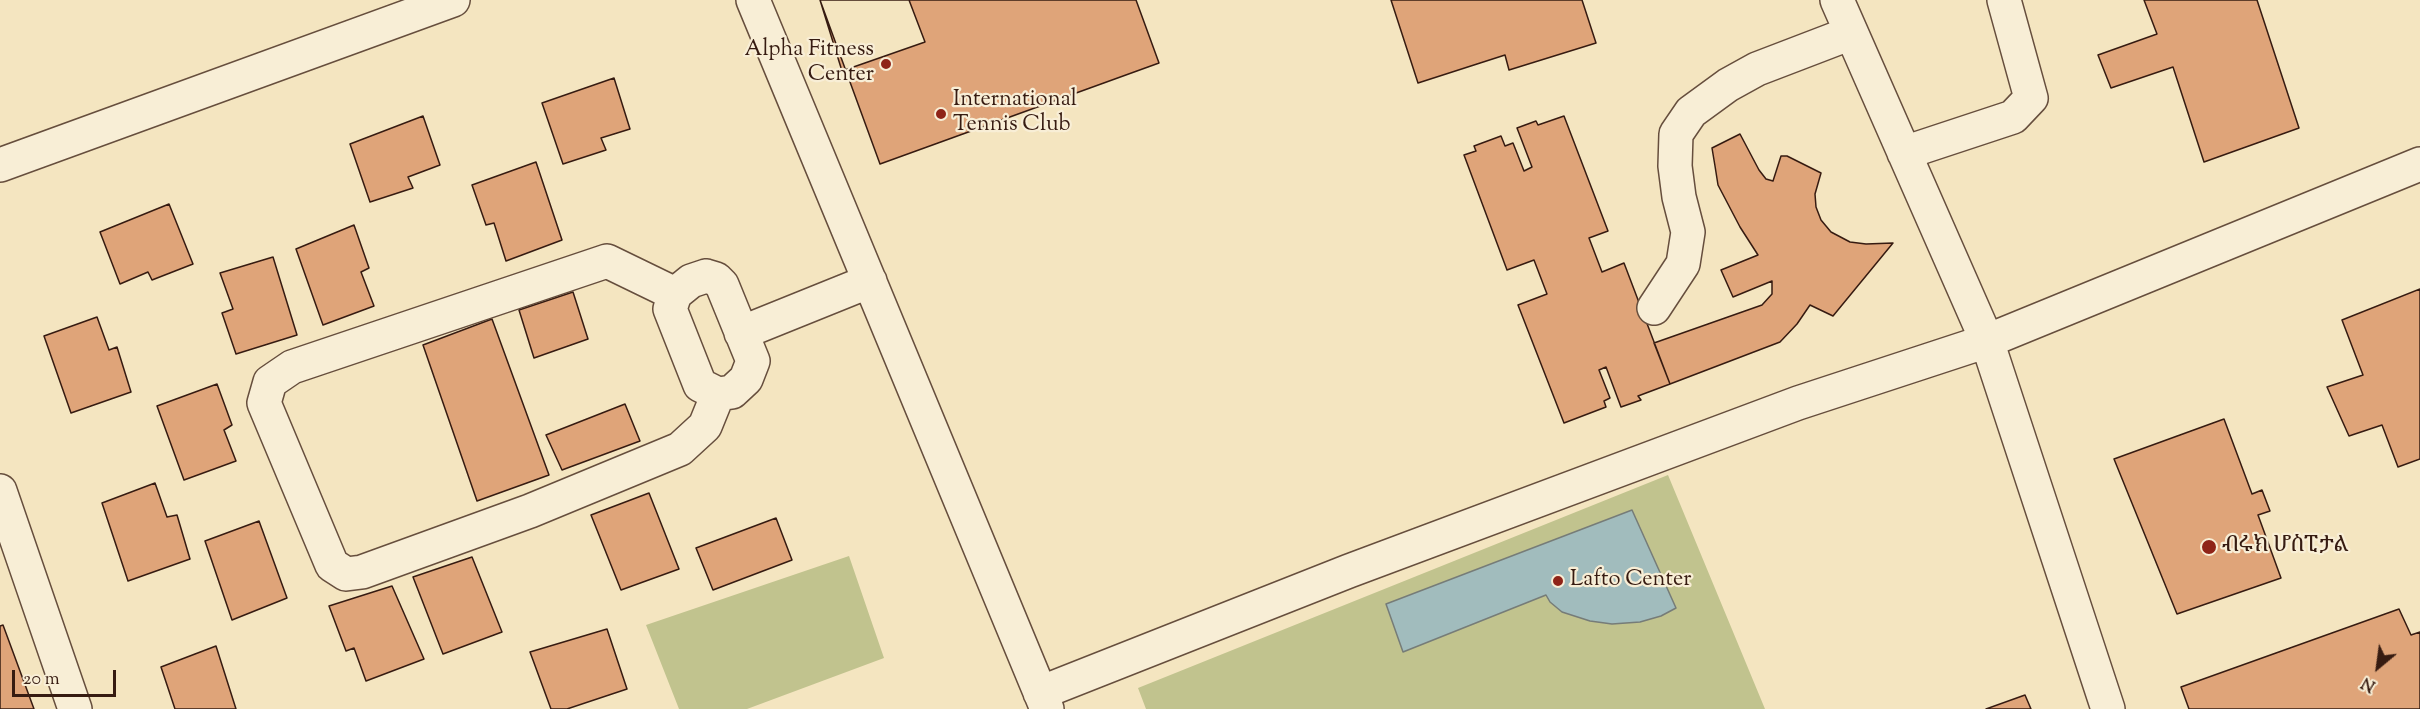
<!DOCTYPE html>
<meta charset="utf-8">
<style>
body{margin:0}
#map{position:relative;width:2420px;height:709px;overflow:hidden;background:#f4e5c0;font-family:"Sorts Mill Goudy",serif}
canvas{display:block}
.north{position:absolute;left:2348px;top:637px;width:60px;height:60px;-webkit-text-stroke:4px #f8eed6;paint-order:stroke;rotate:209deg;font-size:16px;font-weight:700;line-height:24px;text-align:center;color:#361b11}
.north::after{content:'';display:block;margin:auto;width:21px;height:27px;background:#361b11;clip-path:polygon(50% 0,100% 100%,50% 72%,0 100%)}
.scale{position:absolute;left:12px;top:670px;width:104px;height:27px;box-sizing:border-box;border:3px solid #361b11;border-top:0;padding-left:8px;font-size:18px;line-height:21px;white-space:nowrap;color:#361b11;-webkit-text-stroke:4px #f8eed6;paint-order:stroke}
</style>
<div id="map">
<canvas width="2420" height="709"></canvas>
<div class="north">N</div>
<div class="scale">20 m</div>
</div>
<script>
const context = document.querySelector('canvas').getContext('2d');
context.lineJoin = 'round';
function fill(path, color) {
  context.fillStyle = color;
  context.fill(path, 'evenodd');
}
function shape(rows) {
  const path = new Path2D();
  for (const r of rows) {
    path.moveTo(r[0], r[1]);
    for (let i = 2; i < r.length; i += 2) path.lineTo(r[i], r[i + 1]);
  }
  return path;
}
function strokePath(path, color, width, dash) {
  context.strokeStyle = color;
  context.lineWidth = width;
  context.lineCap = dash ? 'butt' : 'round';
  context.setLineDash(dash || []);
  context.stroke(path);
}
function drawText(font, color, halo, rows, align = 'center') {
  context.font = font + ' "Sorts Mill Goudy","Noto Serif Ethiopic",serif';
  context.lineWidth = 4.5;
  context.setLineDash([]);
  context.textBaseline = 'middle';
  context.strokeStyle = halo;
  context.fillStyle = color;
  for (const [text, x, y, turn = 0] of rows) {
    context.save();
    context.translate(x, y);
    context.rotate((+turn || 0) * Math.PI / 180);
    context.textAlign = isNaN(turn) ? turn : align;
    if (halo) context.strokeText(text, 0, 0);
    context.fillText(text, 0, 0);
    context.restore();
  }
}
const green = shape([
 [1668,475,1765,709,1146,709,1138,688],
 [849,556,884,658,747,709,679,709,646,625]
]);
const water = shape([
 [1632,510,1676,608,1661,616,1640,622,1612,624,1590,621,1562,612,1550,602,1546,595,1403,652,1386,604,1632,510]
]);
const building = shape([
 [820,0,909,0,925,42,842,71,820,0],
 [820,0,1136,0,1159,63,880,164,820,0],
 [1391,0,1582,0,1596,43,1509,70,1505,55,1418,83,1391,0],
 [2144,0,2257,0,2299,128,2204,162,2173,67,2111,88,2098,55,2157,34,2144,0],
 [614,78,630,129,601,138,606,150,563,164,542,103,614,78],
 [423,116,440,165,408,177,413,188,370,202,350,144,423,116],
 [1564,116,1608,231,1589,238,1602,272,1624,263,1670,384,1638,396,1641,400,1621,407,1606,367,1599,370,1610,398,1604,401,1606,407,1564,423,1518,305,1547,294,1534,260,1507,270,1464,155,1476,151,1474,146,1501,136,1505,146,1513,143,1524,171,1532,167,1517,128,1536,121,1538,125,1564,116],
 [1740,134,1759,170,1766,179,1773,181,1781,156,1787,156,1821,173,1815,194,1816,207,1821,220,1831,232,1850,242,1866,244,1893,243,1833,316,1810,305,1797,324,1780,342,1670,384,1654,343,1762,305,1772,294,1772,281,1733,297,1721,270,1758,255,1740,227,1718,185,1715,166,1712,148,1740,134],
 [536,162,562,240,506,261,494,223,486,225,472,185,536,162],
 [169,204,193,264,152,280,148,272,120,284,100,232,169,204],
 [354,225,369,268,361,272,374,306,323,325,296,249,354,225],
 [273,257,297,335,236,354,222,313,233,309,220,273,273,257],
 [2420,289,2420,459,2398,467,2382,425,2349,436,2327,387,2363,375,2342,320,2420,289],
 [573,292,588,339,534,358,519,310,573,292],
 [97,317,109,350,117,347,131,392,71,413,44,336,97,317],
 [492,319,549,475,477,501,423,345,492,319],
 [217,384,232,425,224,430,236,461,184,480,157,406,217,384],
 [625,404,640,441,562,470,546,435,625,404],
 [2224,419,2252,494,2262,490,2270,511,2258,515,2281,578,2177,614,2114,459,2224,419],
 [155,483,167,517,177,515,190,559,128,581,102,503,155,483],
 [649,493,679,569,621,590,591,515,649,493],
 [776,518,792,560,713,590,696,548,776,518],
 [259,521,287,598,232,620,205,541,259,521],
 [472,557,502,632,443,654,413,577,472,557],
 [392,586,424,659,366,681,354,648,346,651,329,606,392,586],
 [2399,609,2411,635,2420,632,2420,709,2189,709,2181,687,2399,609],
 [3,625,34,709,0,709,0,626,3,625],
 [607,629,627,689,567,709,551,709,530,652,607,629],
 [216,646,236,709,175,709,161,667,216,646],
 [2025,695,2031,709,1986,709,2025,695]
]);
const minor = shape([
 [753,0,1047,709],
 [1837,0,1987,341,2108,709],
 [1904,153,2013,117,2031,98,2004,0],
 [0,165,453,0],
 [706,276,716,279,722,285,753,361,746,379,732,392,718,394,700,385,670,309,675,294,691,281,706,276],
 [675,294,607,261,292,367,270,382,264,403,332,565,346,574,362,572,530,511,680,449,705,426,718,394],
 [1654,308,1683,264,1688,232,1679,197,1675,166,1676,134,1691,112,1728,85,1757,69,1851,33],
 [741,333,870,281],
 [0,491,75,709],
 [1040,693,1349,571,1798,403,1987,341,2420,164]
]);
const markers = [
 [886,64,6,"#8f2418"],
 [941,114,6,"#8f2418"],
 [2209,547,8,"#8f2418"],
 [1558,581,6,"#8f2418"]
];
const poiNames = [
 ["Alpha Fitness",874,51,"right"],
 ["Center",874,76,"right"],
 ["International",953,101],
 ["Tennis Club",953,126],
 ["ብሩክ ሆስፒታል",2222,547],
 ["Lafto Center",1570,581]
];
fill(green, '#c1c38e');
fill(water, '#a1bcbd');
strokePath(water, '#767c78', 1.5);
fill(building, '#dfa479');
strokePath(building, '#361b11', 1.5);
strokePath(minor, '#664e3d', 36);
strokePath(minor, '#f8eed6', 33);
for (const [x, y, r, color] of markers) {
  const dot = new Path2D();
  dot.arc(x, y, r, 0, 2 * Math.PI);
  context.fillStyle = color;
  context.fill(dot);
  strokePath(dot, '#f8eed6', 2);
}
drawText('22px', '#361b11', '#f8eed6', poiNames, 'left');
</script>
